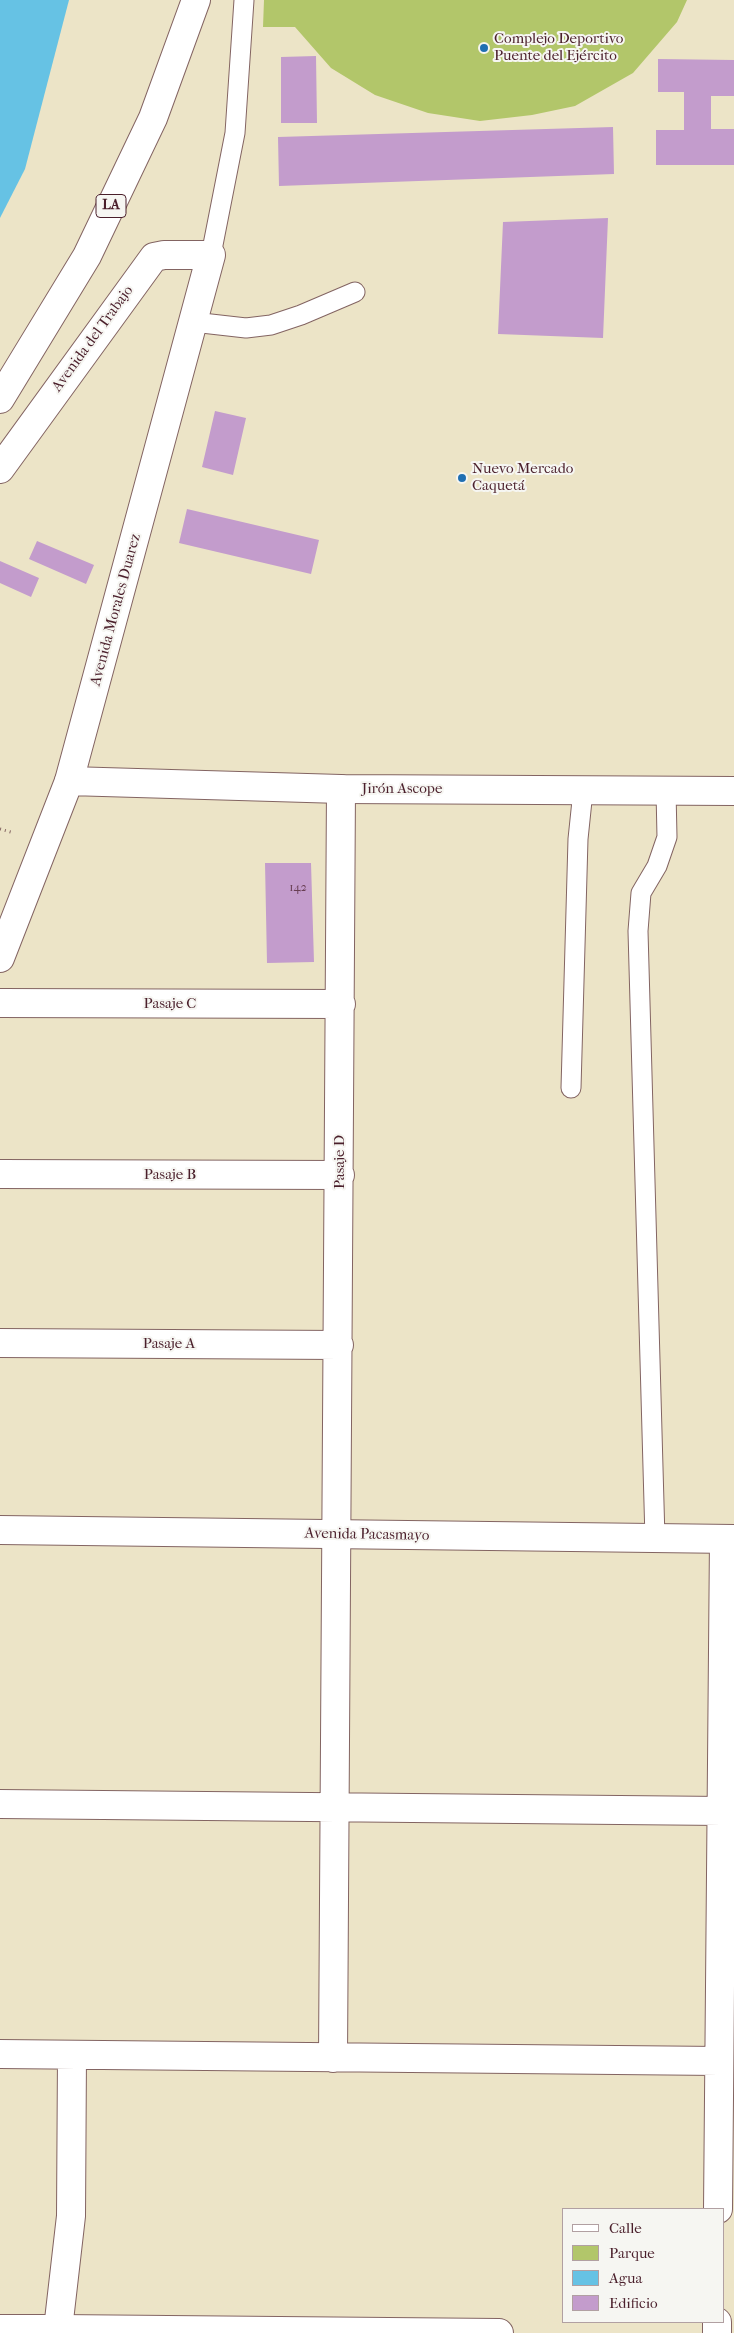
<!DOCTYPE html>
<meta charset="utf-8">
<style>
body{margin:0}
#map{position:relative;width:734px;height:2333px;overflow:hidden;background:#ece4c7;font-family:"IM FELL French Canon",serif}
canvas{display:block}
.legend{position:absolute;left:562px;top:2208px;width:162px;height:115px;box-sizing:border-box;background:#f6f6f2;border:1px solid #b1a0a2;margin:0;padding:6px 9px;list-style:none;font-size:15px;color:#4a1f2b}
.legend li{display:flex;align-items:center;gap:10px;height:25px}
.legend b{width:25px;border:1px solid #b1a0a2}
</style>
<div id="map">
<canvas width="734" height="2333"></canvas>
<ul class="legend">
<li><b style="height:6px;background:#fff"></b>Calle</li>
<li><b style="height:14px;background:#b2c66a"></b>Parque</li>
<li><b style="height:14px;background:#66c2e4"></b>Agua</li>
<li><b style="height:14px;background:#c39ccc"></b>Edificio</li>
</ul>
</div>
<script>
const context = document.querySelector('canvas').getContext('2d');
context.lineJoin = 'round';
function fill(path, color) {
  context.fillStyle = color;
  context.fill(path, 'evenodd');
}
function shape(rows) {
  const path = new Path2D();
  for (const r of rows) {
    path.moveTo(r[0], r[1]);
    for (let i = 2; i < r.length; i += 2) path.lineTo(r[i], r[i + 1]);
  }
  return path;
}
function strokePath(path, color, width, dash) {
  context.strokeStyle = color;
  context.lineWidth = width;
  context.lineCap = dash ? 'butt' : 'round';
  context.setLineDash(dash || []);
  context.stroke(path);
}
function drawText(font, color, halo, rows, align = 'center') {
  context.font = font + ' "IM FELL French Canon",serif';
  context.lineWidth = 4;
  context.setLineDash([]);
  context.textBaseline = 'middle';
  context.strokeStyle = halo;
  context.fillStyle = color;
  for (const [text, x, y, turn = 0] of rows) {
    context.save();
    context.translate(x, y);
    context.rotate((+turn || 0) * Math.PI / 180);
    context.textAlign = isNaN(turn) ? turn : align;
    if (halo) context.strokeText(text, 0, 0);
    context.fillText(text, 0, 0);
    context.restore();
  }
}
const green = shape([
 [264,0,687,0,677,22,633,73,575,106,532,115,480,121,428,113,375,95,331,68,295,27,263,27]
]);
const water = shape([
 [0,0,69,0,25,169,0,218]
]);
const building = shape([
 [316,56,317,123,281,123,281,57],
 [658,59,734,60,734,96,711,96,711,129,734,129,734,165,656,165,656,130,684,130,684,92,658,92],
 [613,127,614,174,279,186,278,137],
 [608,218,603,338,498,334,503,222],
 [215,411,246,418,233,475,202,467],
 [187,509,319,540,311,574,179,543],
 [37,541,94,565,86,584,29,559],
 [0,561,39,578,31,597,0,583],
 [265,863,311,863,314,962,267,963]
]);
const path = shape([
 [0,829,14,833]
]);
const lane = shape([
 [211,255,235,133,244,0],
 [193,322,246,328,271,325,301,315,355,292],
 [571,1088,578,839,583,791],
 [655,1539,638,931,641,893,657,866,667,837,666,791]
]);
const street = shape([
 [0,469,154,257,164,255,211,255,69,781],
 [0,1003,341,1004],
 [0,1174,340,1175],
 [0,1343,339,1345],
 [0,1804,722,1811],
 [0,2054,719,2061],
 [333,2058,341,789],
 [718,2209,724,1539],
 [0,2329,58,2329,71,2216,72,2055],
 [717,2333,717,2322]
]);
const secondary = shape([
 [0,958,69,781,341,789,734,791],
 [0,1530,734,1539],
 [58,2333,58,2329,499,2333]
]);
const highway = shape([
 [0,399,87,256,153,118,196,0]
]);
const markers = [
 [484,48,5,"#1f6fb2"],
 [462,478,5,"#1f6fb2"]
];
const numberNames = [
 ["142",298,888]
];
const shields = [
 [111,206,30]
];
const shieldNames = [
 ["LA",111,206]
];
const poiNames = [
 ["Complejo Deportivo",494,39],
 ["Puente del Ejército",494,56],
 ["Nuevo Mercado",472,469],
 ["Caquetá",472,486]
];
const streetNames = [
 ["Avenida del Trabajo",93,339,-54],
 ["Avenida Morales Duarez",116,610,-75],
 ["Jirón Ascope",402,789],
 ["Pasaje C",170,1004],
 ["Pasaje D",340,1162,-90],
 ["Pasaje B",170,1175],
 ["Pasaje A",169,1344],
 ["Avenida Pacasmayo",367,1535,1]
];
fill(green, '#b2c66a');
fill(water, '#66c2e4');
fill(building, '#c39ccc');
strokePath(lane, '#836462', 21);
strokePath(street, '#836462', 30);
strokePath(secondary, '#836462', 30);
strokePath(highway, '#836462', 30);
strokePath(path, '#836462', 3, [1, 4]);
strokePath(lane, '#fff', 19);
strokePath(street, '#fff', 28);
strokePath(secondary, '#fff', 28);
strokePath(highway, '#fff', 28);
for (const [x, y, r, color] of markers) {
  const dot = new Path2D();
  dot.arc(x, y, r, 0, 2 * Math.PI);
  context.fillStyle = color;
  context.fill(dot);
  strokePath(dot, '#f6f6f2', 2);
}
drawText('12px', '#683e53', null, numberNames);
for (const [x, y, w] of shields) {
  const box = new Path2D();
  box.roundRect(x - w / 2, y - 11.5, w, 23, 4);
  context.fillStyle = '#f6f6f2';
  context.fill(box);
  strokePath(box, '#4a1f2b', 1);
}
drawText('bold 14px', '#4a1f2b', null, shieldNames);
drawText('15px', '#4a1f2b', '#f6f6f2', poiNames, 'left');
drawText('15px', '#4a1f2b', '#f6f6f2', streetNames);
</script>
